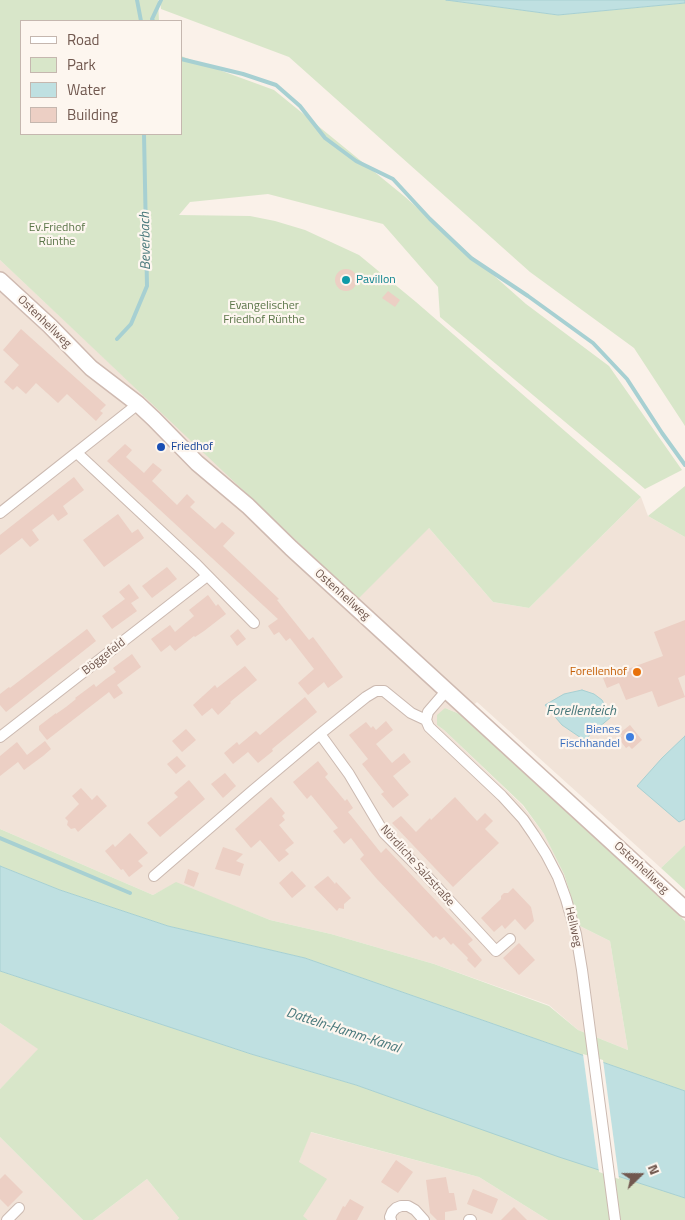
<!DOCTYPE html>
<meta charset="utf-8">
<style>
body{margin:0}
#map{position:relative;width:685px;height:1220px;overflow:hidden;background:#faf1e9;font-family:"Titillium Web",sans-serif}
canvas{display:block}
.legend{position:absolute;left:20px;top:20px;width:162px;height:115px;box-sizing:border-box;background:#fdf6ef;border:1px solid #c5b7af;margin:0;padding:6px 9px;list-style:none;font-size:15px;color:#71584f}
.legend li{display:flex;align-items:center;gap:10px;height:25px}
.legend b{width:25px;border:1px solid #c5b7af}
.north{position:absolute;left:615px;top:1150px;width:50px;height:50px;-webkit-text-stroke:4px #fdf6ef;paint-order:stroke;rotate:68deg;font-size:14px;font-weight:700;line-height:20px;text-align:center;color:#71584f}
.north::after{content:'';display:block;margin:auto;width:18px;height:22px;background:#71584f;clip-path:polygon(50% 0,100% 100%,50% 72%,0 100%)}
</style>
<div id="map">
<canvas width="685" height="1220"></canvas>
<ul class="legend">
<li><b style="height:6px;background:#fff"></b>Road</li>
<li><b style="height:14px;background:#d8e6c9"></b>Park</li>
<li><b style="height:14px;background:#bfe0e1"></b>Water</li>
<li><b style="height:14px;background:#eccfc4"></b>Building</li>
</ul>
<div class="north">N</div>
</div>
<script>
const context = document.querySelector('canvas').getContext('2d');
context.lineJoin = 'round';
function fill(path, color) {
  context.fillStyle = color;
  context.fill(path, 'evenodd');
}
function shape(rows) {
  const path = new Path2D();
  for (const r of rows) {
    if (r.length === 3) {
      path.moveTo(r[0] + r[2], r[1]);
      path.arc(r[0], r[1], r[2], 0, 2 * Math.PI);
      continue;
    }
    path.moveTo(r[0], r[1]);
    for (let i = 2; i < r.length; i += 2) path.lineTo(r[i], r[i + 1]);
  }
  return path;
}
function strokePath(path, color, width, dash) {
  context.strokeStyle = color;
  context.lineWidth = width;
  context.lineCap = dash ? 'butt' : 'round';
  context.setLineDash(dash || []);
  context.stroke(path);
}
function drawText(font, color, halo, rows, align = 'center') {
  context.font = font + ' "Titillium Web",sans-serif';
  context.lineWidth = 4.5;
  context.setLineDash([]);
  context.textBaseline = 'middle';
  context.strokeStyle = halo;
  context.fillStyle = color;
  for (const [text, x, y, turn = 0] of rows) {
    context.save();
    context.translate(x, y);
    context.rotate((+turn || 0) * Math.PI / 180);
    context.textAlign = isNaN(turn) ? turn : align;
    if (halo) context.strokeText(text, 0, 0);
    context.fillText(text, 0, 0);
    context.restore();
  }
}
const residential = shape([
 [0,260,122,375,429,528,493,602,529,608,641,497,648,516,685,537,685,845,661,868,477,702,462,715,445,708,437,725,444,730,522,805,544,834,564,874,580,926,610,941,628,1050,578,1030,549,1005,434,964,331,934,270,920,176,883,153,895,0,829],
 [0,1023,39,1049,0,1089],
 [310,1132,479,1177,548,1220,308,1220,303,1217,299,1162],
 [0,1137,83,1220,0,1220],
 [147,1179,179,1218,177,1220,93,1220]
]);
const green = shape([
 [0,0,158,0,159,21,21,21,21,134,181,134,181,56,274,90,404,196,526,304,609,366,682,470,645,489,440,317,438,287,383,224,268,194,190,202,179,215,250,216,275,221,305,230,359,255,416,302,641,497,529,608,493,602,429,528,358,599,0,260],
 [160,0,446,0,558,15,685,3,685,426,634,348,530,272,289,57,161,9],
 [685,486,685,537,648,516],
 [445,708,462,715,685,921,685,1091,305,958,168,926,60,890,0,866,0,829,153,895,176,882,270,920,331,934,434,964,549,1006,578,1030,628,1050,610,941,580,926,564,874,544,834,523,805,444,730,437,725,437,715],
 [685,845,685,890,661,868],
 [0,971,251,1054,356,1085,685,1198,685,1220,548,1220,479,1177,311,1132,299,1162,327,1179,303,1216,308,1220,177,1220,179,1218,147,1179,93,1220,83,1220,0,1137,0,1089,38,1049,0,1023]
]);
const water = shape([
 [446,0,685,0,685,3,558,15,446,0],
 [582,690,594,694,602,700,611,717,584,740,562,725,545,705,564,694,582,690],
 [685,736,685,819,679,822,637,786,662,758,685,736],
 [0,866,60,890,168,926,305,958,685,1091,685,1198,559,1157,356,1085,251,1054,0,971,0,866]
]);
const pier = shape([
 [583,1054,603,1060,619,1179,599,1172]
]);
const stream = shape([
 [137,0,141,21],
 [153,21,152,19,161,0],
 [181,59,243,74,276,85,300,106,325,138,356,161,393,179,430,219,471,258,528,296,593,343,627,379,662,433,685,465],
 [117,339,131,324,147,286,144,134],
 [0,838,130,893]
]);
const building = shape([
 [346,280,11],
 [388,291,400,300,395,307,382,298],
 [21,329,106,405,100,411,103,413,96,421,67,394,58,403,36,383,26,394,17,386,13,390,4,382,19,365,3,350],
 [125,444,132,450,126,457,144,473,153,463,162,470,152,481,177,505,187,494,195,502,190,507,215,529,222,522,235,533,223,546,279,599,277,600,309,640,313,637,343,677,328,688,324,682,308,695,298,683,314,669,290,638,286,641,279,632,274,635,268,626,278,619,107,461],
 [74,477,84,490,63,506,68,514,58,521,53,514,32,530,39,540,30,547,22,538,0,555,0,535],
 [118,514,132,533,138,529,144,538,104,567,83,540],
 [167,567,177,579,152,598,142,586],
 [129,584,139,598,131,603,137,611,112,629,102,616,125,599,119,592],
 [208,595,216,606,218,604,226,614,204,631,195,637,194,636,175,651,170,645,161,652,151,639,170,625,175,632,194,616,189,610],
 [685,620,685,675,678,678,685,697,658,707,652,691,626,700,619,683,607,688,603,678,663,656,654,632],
 [87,629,96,641,6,712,0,705,0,694,9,687,10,688],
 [238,629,246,639,237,646,230,636],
 [132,654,141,667,117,685,123,693,114,699,109,692,47,740,39,730,39,726,56,713,56,714,66,707,76,699,75,698,94,684,96,687,106,679,116,672,113,668],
 [245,666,257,680,230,702,231,703,218,715,212,708,202,716,193,705,215,685,217,688],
 [305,697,317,712,272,749,273,751,258,763,248,752,233,764,224,753,237,742,239,745,256,731,260,735],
 [386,721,393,730,376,744,392,763,404,753,411,762,393,776,409,795,393,808,381,794,384,792,362,764,368,759,349,735,366,722,371,728,373,726,376,730],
 [630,725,642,740,632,749,629,746,626,748,619,739,622,736,620,733],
 [186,729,196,740,182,752,172,741],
 [45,741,51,749,43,756,24,770,18,762,0,776,0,756,17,742,27,755],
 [177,756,186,766,176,774,167,764],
 [318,761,328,774,325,777,345,801,347,799,353,808,348,812,381,853,386,848,473,940,468,944,482,960,475,968,467,960,468,958,453,943,451,945,444,937,440,940,436,936,433,938,376,878,360,859,364,855,351,838,344,844,333,831,338,828,311,795,307,799,293,782],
 [225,773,236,786,223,798,211,784],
 [189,780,205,799,160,837,147,823,178,797,174,793],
 [81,788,92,800,97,795,107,806,78,832,75,828,71,829,67,825,68,821,65,818,79,804,72,796],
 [271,797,285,813,282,816,285,820,279,825,294,843,285,850,289,854,279,862,260,840,251,848,235,829],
 [455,797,477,821,485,813,493,821,485,829,499,843,453,887,392,823,401,816,416,832,430,818,431,820],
 [130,833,148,853,138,861,143,866,129,877,123,869,121,870,105,851,113,844,115,847],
 [223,847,243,854,236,861,244,864,240,876,215,869],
 [188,869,199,873,194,887,184,883],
 [292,871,306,886,292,898,279,883],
 [328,876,335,884,336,882,351,898,344,904,344,909,339,908,337,911,314,887],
 [513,888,531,907,534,921,525,930,515,919,505,929,502,925,494,932,481,918,501,899,501,896,504,893,508,893],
 [519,943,535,960,519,975,503,958],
 [396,1160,413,1172,398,1193,381,1182],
 [5,1174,23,1192,8,1207,0,1199,0,1179],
 [446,1177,449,1193,454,1193,457,1210,445,1212,445,1220,437,1220,430,1213,426,1180],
 [473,1189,498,1199,492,1214,467,1204],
 [350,1199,364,1207,357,1220,336,1220,343,1206,345,1207],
 [514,1207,527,1220,501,1220]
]);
const minor = shape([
 [77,453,197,565,254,623],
 [0,513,138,404],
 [447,690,428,712,426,720,429,727,502,796,523,819,534,835,546,854,558,877,566,899,576,934,582,970,615,1220],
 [320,734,349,774,384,833,423,872,496,951,510,939],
 [0,737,207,576],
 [154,876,251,792,320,734,366,697,376,691,384,691,411,713,426,720],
 [7,1220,19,1208],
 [391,1220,390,1217,392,1212,396,1208,401,1206,408,1206,415,1210,424,1220],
 [469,1220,471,1220]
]);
const secondary = shape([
 [0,280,50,326,91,368,138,404,154,419,197,463,248,506,291,548,685,909]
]);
const markers = [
 [346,280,5,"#0f9aa8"],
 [161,447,5,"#1a4fb4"],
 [637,672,5,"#e8710a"],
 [630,737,5,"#3f7fe0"]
];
const parkNames = [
 ["Ev.Friedhof",57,228],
 ["Rünthe",57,242],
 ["Evangelischer",264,306],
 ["Friedhof Rünthe",264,320]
];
const cultureNames = [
 ["Pavillon",356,280]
];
const streetNames = [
 ["Ostenhellweg",44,322,44],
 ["Ostenhellweg",342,595,42],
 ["Böggefeld",104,657,-38],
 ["Nördliche Salzstraße",417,866,48],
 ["Ostenhellweg",641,868,43],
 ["Hellweg",573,927,77]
];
const transitNames = [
 ["Friedhof",171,447]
];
const foodNames = [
 ["Forellenhof",627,672]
];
const shopNames = [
 ["Bienes",620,730],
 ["Fischhandel",620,744]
];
const waterNames = [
 ["Beverbach",146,241,-91],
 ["Forellenteich",581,712],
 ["Datteln-Hamm-Kanal",343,1031,18]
];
fill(residential, '#f1e3d8');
fill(green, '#d8e6c9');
fill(water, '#bfe0e1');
strokePath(water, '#a7d0d2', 1);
fill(pier, '#faf1e9');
strokePath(stream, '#a7d0d2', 4);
fill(building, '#eccfc4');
strokePath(minor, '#cbb9b0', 12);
strokePath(secondary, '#cfbab1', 18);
strokePath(minor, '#fff', 10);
strokePath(secondary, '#fff', 15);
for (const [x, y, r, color] of markers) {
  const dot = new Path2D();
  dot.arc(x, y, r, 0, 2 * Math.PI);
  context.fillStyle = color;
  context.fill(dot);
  strokePath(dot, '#fdf6ef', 2);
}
drawText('12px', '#5b7649', '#fdf6ef', parkNames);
drawText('12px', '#0d838f', '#fdf6ef', cultureNames, 'left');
drawText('12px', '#71584f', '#fdf6ef', streetNames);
drawText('12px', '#164399', '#fdf6ef', transitNames, 'left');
drawText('12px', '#c56008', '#fdf6ef', foodNames, 'right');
drawText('12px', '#366cbe', '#fdf6ef', shopNames, 'right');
drawText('italic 14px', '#48787b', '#fdf6ef', waterNames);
</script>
